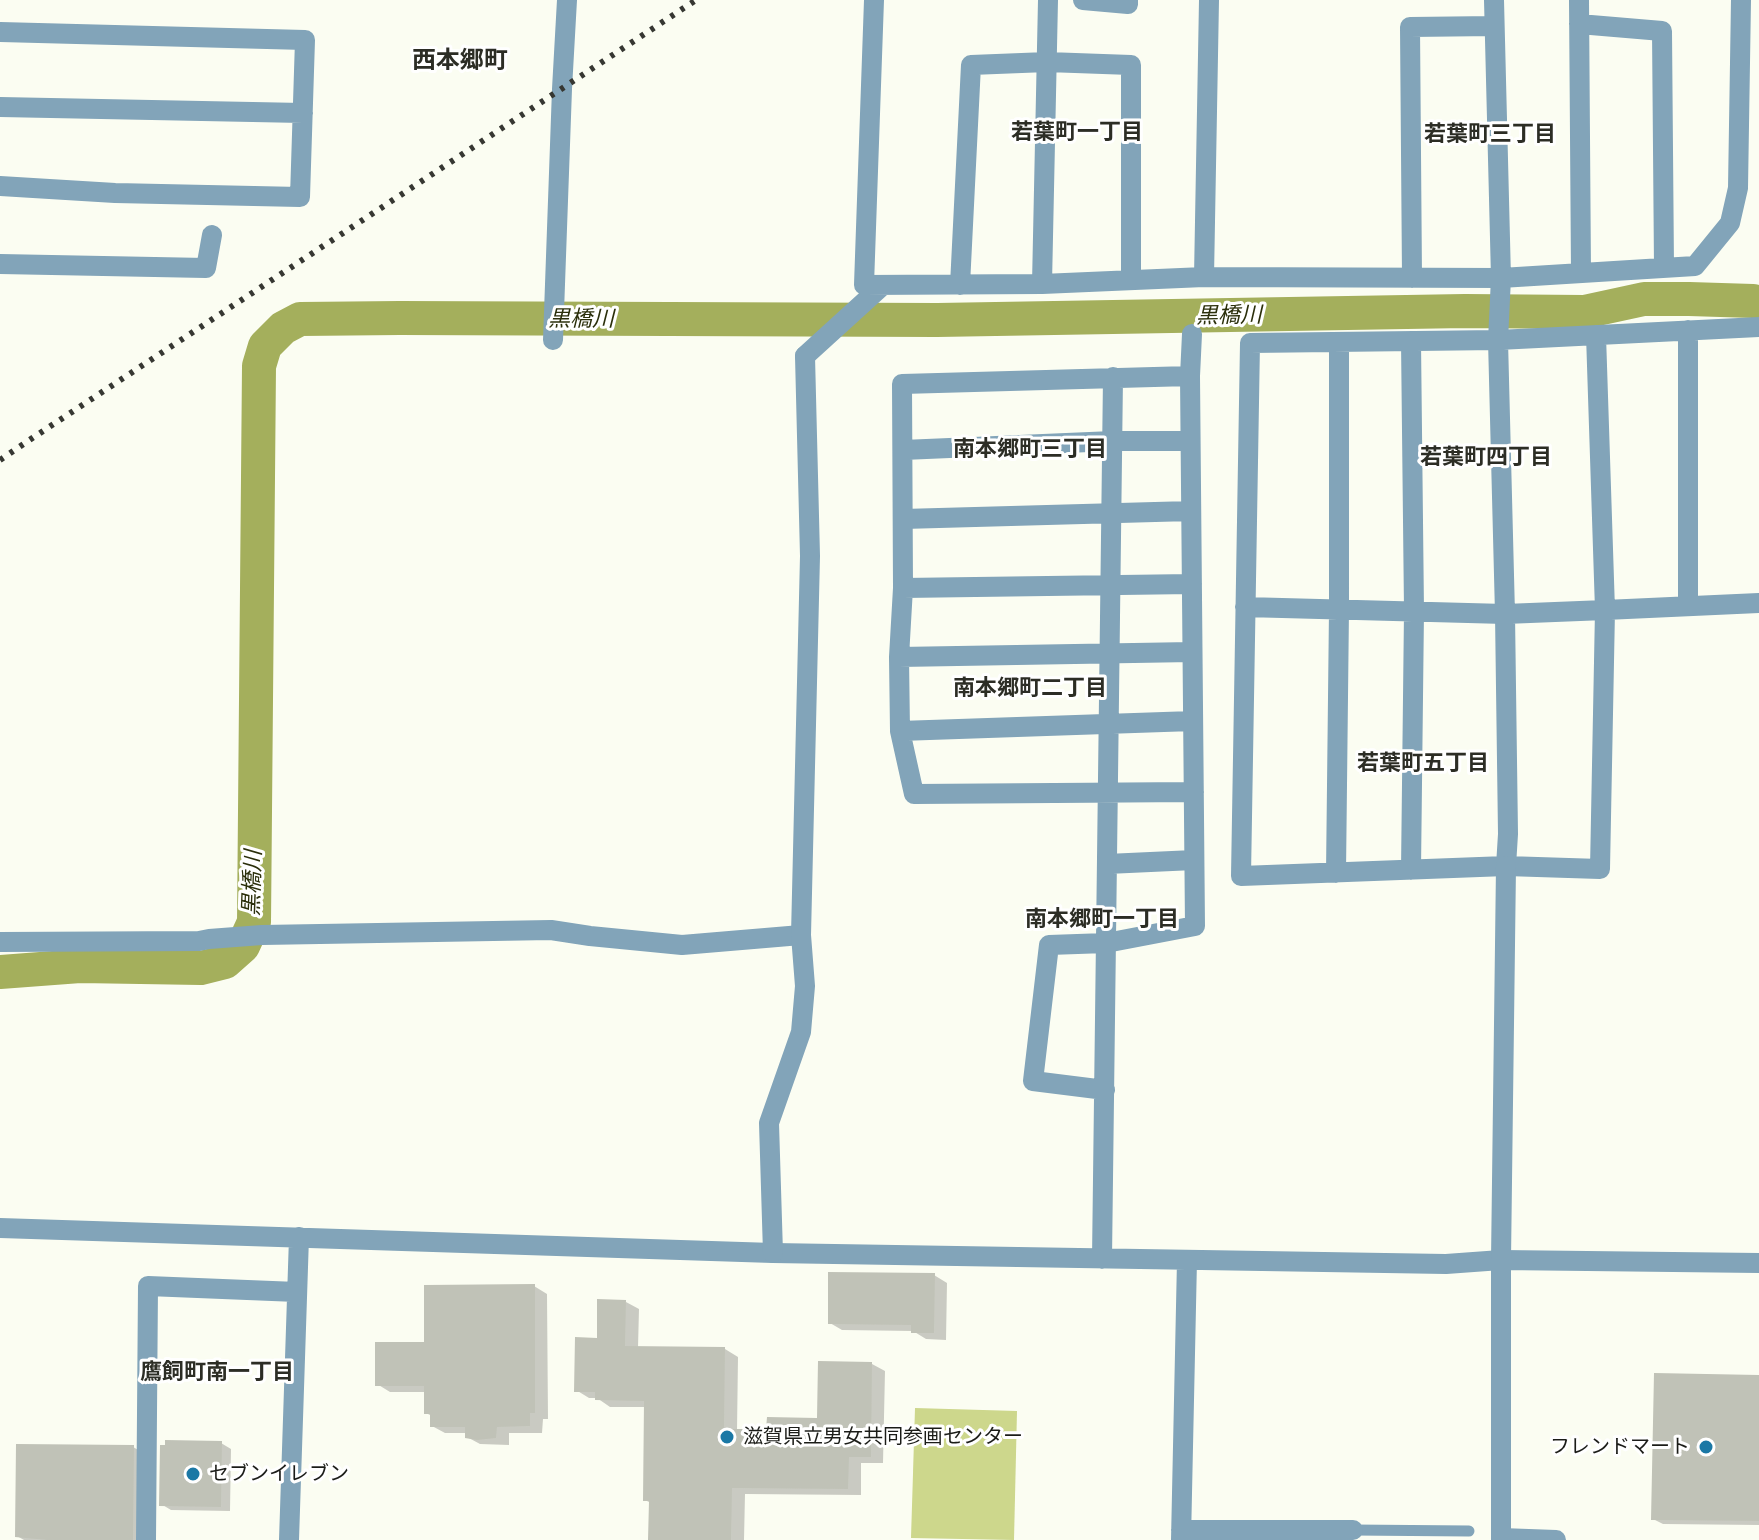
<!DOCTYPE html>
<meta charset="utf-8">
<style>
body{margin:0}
canvas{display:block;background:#fbfdf2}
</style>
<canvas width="1759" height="1540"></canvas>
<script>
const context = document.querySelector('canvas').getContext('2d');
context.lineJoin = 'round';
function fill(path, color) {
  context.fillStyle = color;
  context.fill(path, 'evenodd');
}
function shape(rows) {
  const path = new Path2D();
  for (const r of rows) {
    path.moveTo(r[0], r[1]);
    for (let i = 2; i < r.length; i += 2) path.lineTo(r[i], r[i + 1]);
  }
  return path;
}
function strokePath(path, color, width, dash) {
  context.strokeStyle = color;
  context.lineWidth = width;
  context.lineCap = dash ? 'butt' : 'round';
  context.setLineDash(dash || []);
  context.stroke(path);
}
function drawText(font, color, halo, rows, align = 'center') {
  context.font = font + ' Figtree,"Noto Sans JP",sans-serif';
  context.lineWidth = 6;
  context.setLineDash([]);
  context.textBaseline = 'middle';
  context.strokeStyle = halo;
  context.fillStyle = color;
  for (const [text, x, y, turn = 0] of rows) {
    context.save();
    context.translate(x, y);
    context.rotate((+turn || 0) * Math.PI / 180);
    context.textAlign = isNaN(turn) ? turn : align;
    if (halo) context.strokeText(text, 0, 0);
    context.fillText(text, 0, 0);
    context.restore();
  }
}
const green = shape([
 [915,1408,1017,1411,1014,1540,911,1538]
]);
const shadow = shape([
 [934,1275,947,1283,946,1340,926,1339,913,1331,842,1330,830,1323],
 [534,1286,547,1294,548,1419,543,1419,542,1433,509,1433,509,1445,480,1444,467,1437,467,1433,445,1433,432,1426,432,1416,426,1413,426,1392,390,1392,377,1384,426,1344],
 [626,1302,639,1309,638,1348,725,1349,738,1357,737,1431,768,1431,819,1420,872,1364,885,1371,883,1463,861,1463,861,1495,745,1494,744,1540,650,1540,651,1503,645,1500,646,1407,610,1407,597,1398,589,1398,576,1390,598,1340],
 [1759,1377,1759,1525,1663,1524,1653,1519],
 [221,1443,231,1449,230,1511,171,1510,161,1504],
 [133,1447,147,1455,146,1540,24,1540,17,1536]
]);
const river = shape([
 [0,972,80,966,201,968,225,962,243,946,254,922,259,366,265,346,283,328,300,319,400,318,937,320,1465,311,1584,312,1644,299,1689,299,1753,301,1759,303]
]);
const building = shape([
 [828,1272,935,1273,934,1333,911,1333,911,1325,828,1324],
 [535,1284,535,1413,530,1413,530,1426,497,1427,496,1438,477,1440,465,1438,465,1427,430,1427,430,1414,424,1414,424,1386,375,1386,375,1342,424,1342,424,1285],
 [597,1299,626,1300,625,1346,725,1347,724,1429,766,1429,767,1417,817,1418,818,1361,872,1362,871,1457,849,1457,848,1489,732,1488,731,1540,648,1540,649,1501,643,1501,644,1401,595,1400,595,1392,574,1392,575,1337,597,1338],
 [1654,1373,1759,1375,1759,1521,1651,1520],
 [165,1440,222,1441,221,1507,159,1506,160,1445,165,1445],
 [16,1444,134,1445,133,1540,47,1540,15,1537]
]);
const service = shape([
 [1353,1530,1469,1531]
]);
const minor = shape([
 [874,0,864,285,1042,284,1204,277,1501,278,1695,266,1730,223,1738,188,1741,0],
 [1083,0,1128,4,1128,0],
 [1494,0,1501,278,1498,340,1505,614,1508,834,1506,866],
 [1579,0,1581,273],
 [1579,24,1662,31,1664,268],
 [0,32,305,40,300,197,115,193,0,186],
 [0,107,303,113],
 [0,264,206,268,212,235],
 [1204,277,1209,0],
 [1412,278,1410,27,1494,26],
 [1042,284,1048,0],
 [960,285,971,65,1047,62,1131,65,1131,280],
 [1759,327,1498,340,1250,343,1241,876,1506,866,1600,869,1605,610,1759,603],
 [553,340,562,89,567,0],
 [805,356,883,285],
 [1190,376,902,384,903,588,899,657,900,731,914,794,1194,792],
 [903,450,1113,441,1190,441],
 [903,519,1191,511],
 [903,588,1192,584],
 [1688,606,1688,330],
 [1245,607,1505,614,1605,610,1596,335],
 [899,657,1192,652],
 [900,731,1193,721],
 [1107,864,1194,860],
 [1411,870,1414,611,1411,341],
 [1336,873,1339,609,1339,342],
 [0,942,199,941,209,939,262,935,551,930,590,936,682,945,801,935],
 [1105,1090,1033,1081,1049,945,1106,943,1195,926,1190,376,1192,334],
 [0,1228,773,1253,1446,1264,1501,1260,1759,1263],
 [1102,1259,1113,377],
 [1181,1530,1353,1530],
 [1501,1538,1556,1540],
 [146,1540,148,1286,297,1292],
 [289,1540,299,1237],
 [1181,1540,1187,1260]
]);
const tertiary = shape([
 [773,1253,769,1123,801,1032,805,986,801,935,810,556,805,356],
 [1501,1540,1501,1260,1506,866]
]);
const rail = shape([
 [0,460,34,437,696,0]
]);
const markers = [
 [727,1437,8,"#1b78a5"],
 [1706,1447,8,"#1b78a5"],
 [193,1474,8,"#1b78a5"]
];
const poiNames = [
 ["滋賀県立男女共同参画センター",743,1437],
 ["フレンドマート",1690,1447,"right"],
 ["セブンイレブン",209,1474]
];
const neighbourhoodNames = [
 ["若葉町一丁目",1077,133],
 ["若葉町三丁目",1490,135],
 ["南本郷町三丁目",1030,450],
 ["若葉町四丁目",1486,458],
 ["南本郷町二丁目",1030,689],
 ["若葉町五丁目",1423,764],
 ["南本郷町一丁目",1102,920],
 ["鷹飼町南一丁目",217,1373]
];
const waterNames = [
 ["黒橋川",1229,316,-1],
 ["黒橋川",581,320],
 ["黒橋川",253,883,-88]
];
const quarterNames = [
 ["西本郷町",460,61]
];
fill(green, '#cdd78c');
fill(shadow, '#0003');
strokePath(river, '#a4af5c', 34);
fill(building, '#c0c2b7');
strokePath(service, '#82a4b9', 11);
strokePath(minor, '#82a4b9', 20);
strokePath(tertiary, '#82a4b9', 20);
strokePath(rail, '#363732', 6, [4, 8]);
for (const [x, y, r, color] of markers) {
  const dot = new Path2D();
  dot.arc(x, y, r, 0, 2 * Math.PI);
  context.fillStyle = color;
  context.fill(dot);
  strokePath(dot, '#fff', 3);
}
drawText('20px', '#1b1c18', '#fff', poiNames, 'left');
drawText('bold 22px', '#2c2d25', '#fff', neighbourhoodNames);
drawText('italic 22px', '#2b2f0b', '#fff', waterNames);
drawText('bold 24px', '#2c2d25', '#fff', quarterNames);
</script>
